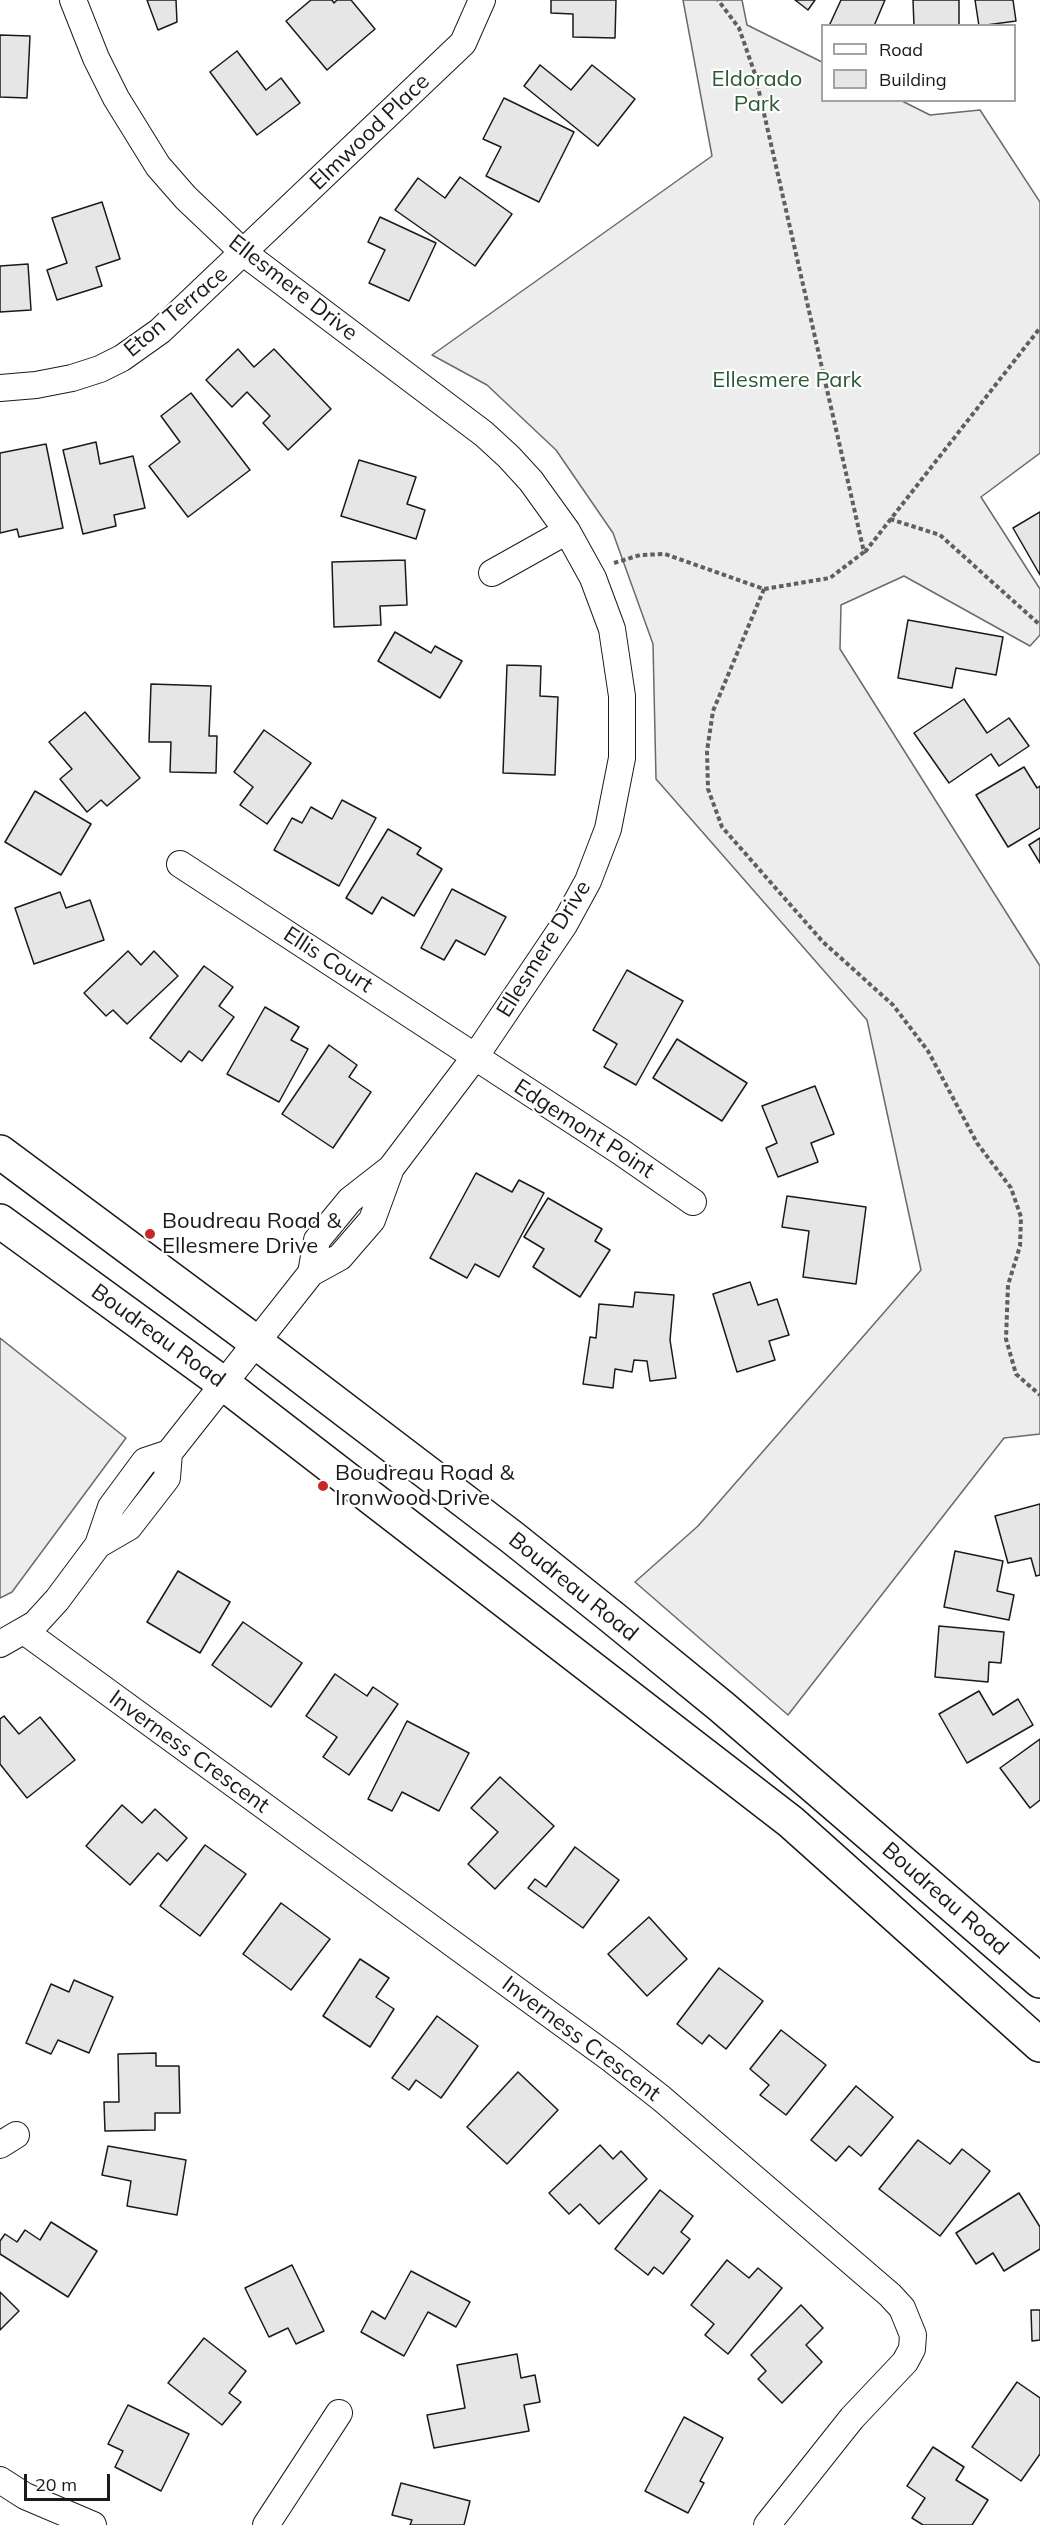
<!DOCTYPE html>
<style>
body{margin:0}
#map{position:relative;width:1040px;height:2525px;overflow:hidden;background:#fff;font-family:Mulish,sans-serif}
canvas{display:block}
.legend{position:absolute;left:821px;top:24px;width:195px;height:78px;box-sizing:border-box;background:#fff;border:2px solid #a3a3a3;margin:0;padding:8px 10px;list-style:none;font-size:18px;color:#1a1a1a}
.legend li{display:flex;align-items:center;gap:12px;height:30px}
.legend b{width:30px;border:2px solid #a3a3a3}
.scale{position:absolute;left:24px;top:2474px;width:86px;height:27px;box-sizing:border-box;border:3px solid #1a1a1a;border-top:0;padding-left:8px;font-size:18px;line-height:21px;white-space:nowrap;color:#1a1a1a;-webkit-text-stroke:4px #fff;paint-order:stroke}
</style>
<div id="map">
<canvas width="1040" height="2525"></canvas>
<ul class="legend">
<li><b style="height:8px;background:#fff"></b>Road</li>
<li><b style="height:16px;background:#e6e6e6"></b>Building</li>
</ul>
<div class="scale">20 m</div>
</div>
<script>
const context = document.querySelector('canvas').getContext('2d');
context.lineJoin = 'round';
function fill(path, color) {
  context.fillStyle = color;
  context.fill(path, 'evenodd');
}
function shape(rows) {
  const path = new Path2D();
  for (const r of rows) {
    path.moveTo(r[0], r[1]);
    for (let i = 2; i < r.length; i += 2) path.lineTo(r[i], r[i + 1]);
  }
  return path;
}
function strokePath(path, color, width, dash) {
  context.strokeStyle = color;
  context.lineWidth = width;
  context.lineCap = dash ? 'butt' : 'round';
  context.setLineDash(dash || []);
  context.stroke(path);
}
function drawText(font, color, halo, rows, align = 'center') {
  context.font = font + ' Mulish,sans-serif';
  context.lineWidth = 4.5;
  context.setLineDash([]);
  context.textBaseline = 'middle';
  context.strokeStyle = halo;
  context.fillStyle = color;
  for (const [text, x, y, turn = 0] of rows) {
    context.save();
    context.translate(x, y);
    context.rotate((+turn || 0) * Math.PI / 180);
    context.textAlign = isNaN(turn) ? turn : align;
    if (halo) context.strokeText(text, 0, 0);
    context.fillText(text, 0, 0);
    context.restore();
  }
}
const built = shape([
 [683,0,742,0,747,25,822,62,822,100,902,101,930,115,980,110,1040,202,1040,453,981,497,1040,589,1040,635,1030,646,904,576,841,605,840,649,1040,966,1040,1434,1004,1438,788,1715,635,1582,698,1526,921,1270,867,1020,656,779,653,644,613,533,556,450,487,385,432,355,712,156,683,0],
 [0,1338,126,1438,12,1592,0,1598,0,1338]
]);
const building = shape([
 [147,0,176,0,177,22,158,30,147,0],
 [311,0,332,0,334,3,337,0,351,0,375,29,327,70,286,21,311,0],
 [551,0,616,0,615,38,573,37,573,14,551,13,551,0],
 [795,0,815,0,808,10,795,0],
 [841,0,885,0,874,26,829,26,841,0],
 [913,0,959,0,959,26,914,26,913,0],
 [975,0,1013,0,1016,21,979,26,975,0],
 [0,35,30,36,27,98,0,97,0,35],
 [237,51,266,90,281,78,300,103,257,135,210,72,237,51],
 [540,65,571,90,592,65,635,99,598,146,524,86,540,65],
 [504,98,574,132,539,202,486,176,501,147,483,139,504,98],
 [460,177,512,214,475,266,395,210,418,178,445,198,460,177],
 [102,202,120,259,96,267,102,286,57,300,47,270,67,263,52,218,102,202],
 [380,217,436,243,409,301,369,283,385,250,368,242,380,217],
 [28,264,31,310,0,312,0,266,28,264],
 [238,349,254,367,274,349,331,409,288,450,263,423,270,416,247,392,232,407,206,380,238,349],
 [191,393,250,470,188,517,149,466,180,442,161,416,191,393],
 [96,442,100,464,133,456,145,508,114,515,116,526,83,534,63,450,96,442],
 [46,444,63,528,19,537,17,529,0,533,0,453,46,444],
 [359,460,416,477,407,504,425,510,416,539,341,516,359,460],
 [1040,512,1040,575,1013,528,1040,512],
 [405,560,407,605,380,606,381,625,334,627,332,562,405,560],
 [908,620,1003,637,996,675,956,668,952,688,898,678,908,620],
 [395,632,431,653,435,646,462,661,440,698,378,661,395,632],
 [507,665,541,666,540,696,558,697,555,775,503,773,507,665],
 [151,684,211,686,209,736,217,736,216,773,170,772,171,742,149,742,151,684],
 [964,699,987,733,1009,718,1029,746,999,766,991,754,949,783,914,733,964,699],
 [85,712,140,778,107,806,101,800,87,812,60,779,72,769,49,742,85,712],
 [264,730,311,763,267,824,240,805,253,787,234,772,264,730],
 [1024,767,1037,788,1040,786,1040,828,1008,847,976,795,1024,767],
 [35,791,91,824,61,875,5,842,35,791],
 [342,800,376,818,339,886,274,850,292,818,302,823,311,807,332,819,342,800],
 [388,829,421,848,417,854,442,869,414,916,382,897,372,914,346,898,388,829],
 [1040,838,1040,863,1029,845,1040,838],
 [452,889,506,917,485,955,456,940,444,960,421,948,452,889],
 [60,892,66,908,90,900,104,940,34,964,15,908,60,892],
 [128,951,141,965,154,951,178,976,127,1024,113,1010,106,1016,84,993,128,951],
 [204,966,233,987,219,1006,234,1017,202,1061,189,1051,181,1062,150,1038,204,966],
 [627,970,683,1001,636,1085,604,1067,617,1044,593,1030,627,970],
 [265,1007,299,1027,291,1040,308,1049,279,1102,227,1074,265,1007],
 [677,1039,747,1083,722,1121,653,1078,677,1039],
 [329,1045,357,1065,349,1077,371,1092,333,1148,282,1114,329,1045],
 [815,1086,834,1134,811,1143,818,1162,778,1177,766,1148,777,1143,762,1106,815,1086],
 [476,1173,512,1192,519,1180,544,1193,499,1277,475,1264,467,1278,430,1258,476,1173],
 [787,1196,866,1207,856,1284,803,1277,809,1231,782,1227,787,1196],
 [548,1198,602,1229,595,1241,610,1250,580,1297,533,1267,544,1249,524,1237,548,1198],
 [750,1282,758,1305,777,1299,789,1335,769,1341,775,1360,737,1372,713,1294,750,1282],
 [635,1292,674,1295,670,1340,676,1378,650,1381,647,1361,634,1360,632,1372,615,1369,613,1388,583,1384,590,1337,596,1338,599,1304,633,1307,635,1292],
 [1040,1504,1040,1575,1036,1576,1031,1558,1008,1563,995,1516,1040,1504],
 [955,1551,1003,1561,997,1591,1014,1595,1009,1620,944,1607,955,1551],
 [178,1571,230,1602,200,1653,147,1622,178,1571],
 [243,1622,302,1663,271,1707,212,1665,243,1622],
 [939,1626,1004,1632,1001,1663,989,1662,988,1682,935,1677,939,1626],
 [335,1674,367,1696,373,1687,398,1704,349,1775,323,1757,337,1737,306,1716,335,1674],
 [979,1691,993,1715,1018,1699,1033,1725,967,1763,939,1714,979,1691],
 [4,1716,19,1734,40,1717,75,1760,27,1798,0,1764,0,1719,4,1716],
 [407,1721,469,1753,439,1811,402,1792,392,1811,368,1799,407,1721],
 [1040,1739,1040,1800,1030,1808,1000,1768,1040,1739],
 [500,1777,554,1826,495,1889,468,1864,498,1832,471,1808,500,1777],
 [122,1805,142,1823,155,1809,187,1838,167,1861,158,1853,130,1885,86,1846,122,1805],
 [205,1845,246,1874,200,1936,160,1906,205,1845],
 [575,1847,619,1880,583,1928,528,1888,535,1879,546,1887,575,1847],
 [281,1903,330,1939,291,1990,243,1954,281,1903],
 [649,1917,687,1959,647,1996,608,1954,649,1917],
 [360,1959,389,1978,376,1997,394,2009,370,2047,323,2016,360,1959],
 [719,1968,763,2001,726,2049,709,2035,702,2044,677,2024,719,1968],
 [74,1980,113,1997,89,2053,58,2040,51,2054,26,2043,51,1984,69,1992,74,1980],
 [437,2016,478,2046,441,2098,416,2080,409,2090,392,2078,437,2016],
 [781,2030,826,2065,786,2115,760,2095,769,2085,750,2069,781,2030],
 [156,2053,156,2066,179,2066,180,2113,155,2113,155,2130,105,2131,104,2102,119,2102,118,2054,156,2053],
 [518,2072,558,2110,507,2164,467,2127,518,2072],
 [856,2086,893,2117,861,2156,849,2146,836,2161,811,2140,856,2086],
 [918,2140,950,2164,962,2149,990,2171,940,2236,879,2189,918,2140],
 [600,2145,613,2159,621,2151,647,2179,599,2224,580,2204,569,2214,549,2193,600,2145],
 [108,2146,186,2160,177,2215,127,2206,131,2181,102,2175,108,2146],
 [660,2190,693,2216,681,2232,690,2239,663,2274,654,2267,648,2275,615,2249,660,2190],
 [1019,2193,1040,2227,1040,2249,1004,2271,993,2253,976,2264,956,2233,1019,2193],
 [51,2222,97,2251,68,2297,0,2254,0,2241,5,2234,17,2242,25,2230,40,2240,51,2222],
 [727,2260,749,2278,758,2268,782,2288,728,2354,705,2335,714,2324,691,2305,727,2260],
 [292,2265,324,2331,296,2344,288,2328,269,2337,245,2288,292,2265],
 [411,2271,470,2302,456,2327,428,2312,404,2356,361,2332,372,2311,385,2319,411,2271],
 [0,2292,19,2311,0,2330,0,2292],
 [801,2305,823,2328,806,2345,822,2362,782,2403,758,2379,766,2371,751,2355,801,2305],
 [1031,2310,1040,2310,1040,2340,1032,2341,1031,2310],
 [204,2338,246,2371,229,2393,241,2402,222,2425,168,2383,204,2338],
 [517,2354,521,2378,535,2375,540,2402,524,2405,529,2431,434,2448,427,2415,465,2408,457,2365,517,2354],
 [1017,2382,1040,2398,1040,2454,1021,2481,972,2447,1017,2382],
 [128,2405,189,2434,161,2491,115,2467,123,2451,108,2444,128,2405],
 [684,2417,723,2438,700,2481,704,2483,688,2513,645,2491,684,2417],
 [933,2447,964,2467,956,2480,988,2500,972,2525,923,2525,912,2518,925,2498,907,2486,933,2447],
 [401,2483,470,2501,464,2525,410,2525,412,2520,392,2515,401,2483]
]);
const path = shape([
 [890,519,940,535,1040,625],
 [865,552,1040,328],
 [614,563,640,555,665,554,764,589,830,578,864,552,755,74,739,28,718,0],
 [764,589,713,711,707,751,708,789,722,827,823,942,893,1005,928,1051,977,1143,1011,1188,1021,1217,1020,1246,1008,1285,1006,1339,1016,1374,1040,1395]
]);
const minor = shape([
 [73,0,96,58,116,98,158,166,186,198,244,253,484,434,509,457,531,481,567,531,593,578,612,629,622,696,622,758,608,829,588,881,564,925,475,1057,391,1168,350,1200,317,1240,311,1273],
 [0,388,36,385,72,378,100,369,122,358,160,331,463,43,482,0],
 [492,573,567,531],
 [180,864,621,1152,693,1202],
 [98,1545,129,1527,167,1478,169,1453,311,1273,340,1257,372,1220,391,1168],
 [24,1631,611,2059,661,2098,890,2295,902,2308,913,2335,912,2349,905,2362,852,2418,767,2525],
 [0,1644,35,1624,57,1600,98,1545,111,1507,145,1461,169,1453],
 [0,2145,16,2135],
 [0,2480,25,2496,93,2525],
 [266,2525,339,2413]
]);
const secondary = shape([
 [0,1152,257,1343,513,1538,613,1618,722,1707,1040,1981],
 [0,1221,224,1384,791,1822,1040,2045]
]);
const markers = [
 [150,1234,6,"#c62828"],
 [323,1486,6,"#c62828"]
];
const parkNames = [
 ["Eldorado",757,79],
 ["Park",757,104],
 ["Ellesmere Park",787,380]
];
const streetNames = [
 ["Elmwood Place",370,132,-44],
 ["Ellesmere Drive",293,288,38],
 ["Eton Terrace",176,312,-40],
 ["Ellesmere Drive",544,949,-58],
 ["Ellis Court",328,960,33],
 ["Edgemont Point",584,1129,33],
 ["Boudreau Road",158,1336,36],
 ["Boudreau Road",573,1587,39],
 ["Inverness Crescent",189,1752,36],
 ["Boudreau Road",945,1899,41],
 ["Inverness Crescent",581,2039,37]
];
const poiNames = [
 ["Boudreau Road &",162,1221],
 ["Ellesmere Drive",162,1246],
 ["Boudreau Road &",335,1473],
 ["Ironwood Drive",335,1498]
];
fill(built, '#ededed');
strokePath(built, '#6a6a6a', 1.5);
fill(building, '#e6e6e6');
strokePath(building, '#1a1a1a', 1.5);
strokePath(minor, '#1a1a1a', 28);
strokePath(secondary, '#1a1a1a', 36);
strokePath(path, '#5f5f5f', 4, [4.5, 3]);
strokePath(minor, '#fff', 26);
strokePath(secondary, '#fff', 33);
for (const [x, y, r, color] of markers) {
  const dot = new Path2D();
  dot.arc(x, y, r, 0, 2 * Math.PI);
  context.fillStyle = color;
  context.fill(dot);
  strokePath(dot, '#fff', 2);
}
drawText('22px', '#2b5a34', '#fff', parkNames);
drawText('22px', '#1a1a1a', '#fff', streetNames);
drawText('22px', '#1a1a1a', '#fff', poiNames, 'left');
</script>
